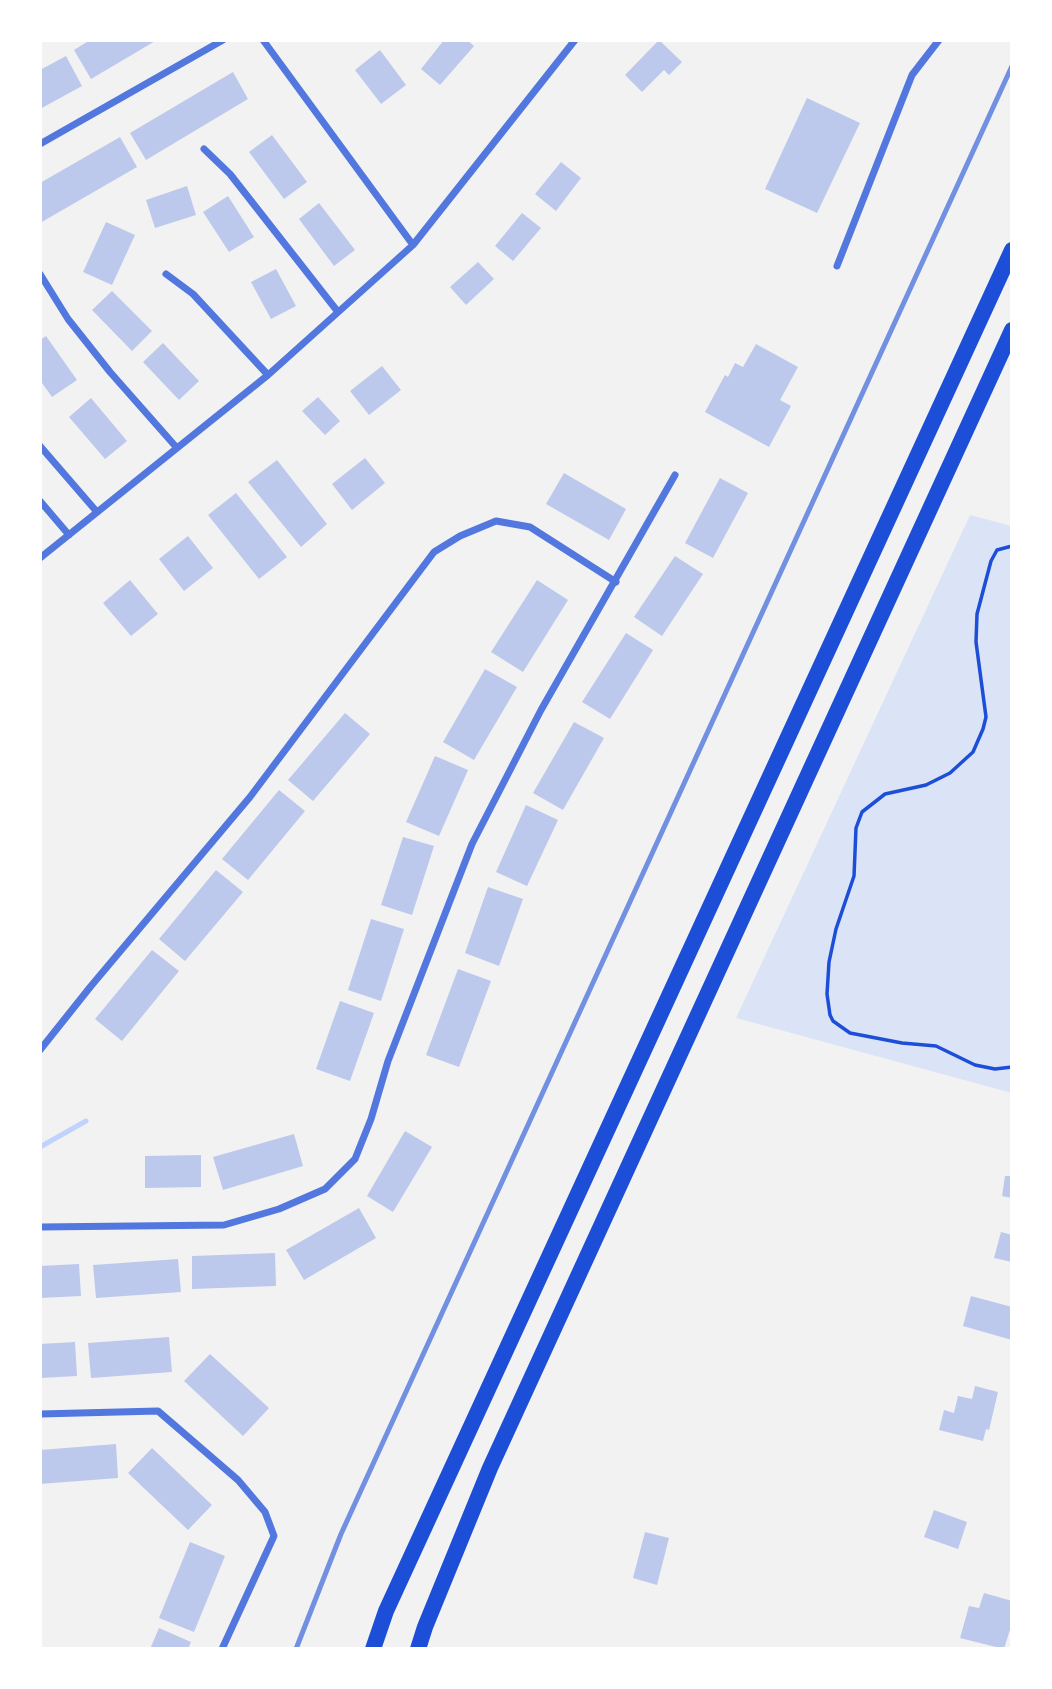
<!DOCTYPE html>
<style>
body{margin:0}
#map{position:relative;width:1052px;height:1689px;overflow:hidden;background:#f2f2f2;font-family:"Open Sans",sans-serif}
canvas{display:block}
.frame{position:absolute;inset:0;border:42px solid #fff;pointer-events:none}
</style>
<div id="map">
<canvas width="1052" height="1689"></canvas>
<div class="frame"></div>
</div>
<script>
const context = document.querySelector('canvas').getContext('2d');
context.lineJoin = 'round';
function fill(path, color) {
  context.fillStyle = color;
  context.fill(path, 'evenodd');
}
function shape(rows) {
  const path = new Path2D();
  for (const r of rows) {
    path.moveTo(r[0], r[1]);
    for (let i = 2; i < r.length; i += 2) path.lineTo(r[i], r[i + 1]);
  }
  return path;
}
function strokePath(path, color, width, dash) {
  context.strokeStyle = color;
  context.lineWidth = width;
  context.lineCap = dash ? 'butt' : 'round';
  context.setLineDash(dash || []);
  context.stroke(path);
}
const green = shape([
 [970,515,1012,526,1012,1093,736,1018]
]);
const stream = shape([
 [40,1147,86,1121]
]);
const building = shape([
 [90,40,157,40,91,79,74,50],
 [444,40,467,40,474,46,440,85,421,69],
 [659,40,682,62,669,75,664,70,642,92,625,75],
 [380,50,406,85,381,104,355,70],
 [66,56,82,86,40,109,40,70],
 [233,72,248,99,146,160,130,133],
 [807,98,860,123,817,213,765,189],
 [272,135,307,182,284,199,249,152],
 [120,137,137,167,40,223,40,183],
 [561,162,581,178,556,211,535,194],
 [187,186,196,215,155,228,146,200],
 [228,196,254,237,229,252,203,212],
 [319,203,355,250,334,266,299,219],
 [522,213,541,228,513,261,495,246],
 [106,222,135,235,112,285,83,272],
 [478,262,494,279,466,305,450,287],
 [276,269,296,306,271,319,251,282],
 [112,291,152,331,132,351,92,310],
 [46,336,77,380,52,397,40,380,40,340],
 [163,343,199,381,179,400,143,362],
 [756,344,798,367,780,400,791,406,769,447,705,412,725,375,728,377,735,363,743,367],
 [382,366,401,390,369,415,350,391],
 [318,397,340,421,325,435,302,411],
 [91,398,127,441,105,459,69,417],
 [365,458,385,483,352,510,332,484],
 [277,460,327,524,301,547,248,482],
 [564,473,626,509,609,540,546,504],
 [720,478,748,493,713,558,685,543],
 [236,493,287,557,259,579,208,515],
 [188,536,213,568,184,591,159,559],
 [675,556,703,574,662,636,634,617],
 [130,580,158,614,131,636,103,603],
 [537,580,568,600,523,672,491,652],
 [626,633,653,650,610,719,582,702],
 [485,669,517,687,474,760,443,742],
 [345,713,370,734,313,801,288,780],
 [574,722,604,738,563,810,533,793],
 [435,756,468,770,439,836,406,822],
 [279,790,305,811,248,880,222,859],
 [526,805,558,820,527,886,496,872],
 [403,837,434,846,412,915,381,905],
 [216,870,243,892,185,961,159,939],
 [488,887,523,899,499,966,465,953],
 [371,919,404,929,381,1001,348,990],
 [152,950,179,971,122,1041,95,1019],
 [458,969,491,981,459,1067,426,1055],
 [340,1001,374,1013,350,1081,316,1069],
 [405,1131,432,1147,393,1212,367,1196],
 [294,1134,303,1166,223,1190,213,1157],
 [201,1155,201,1187,145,1188,145,1156],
 [1005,1176,1012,1176,1012,1198,1002,1196],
 [359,1208,376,1238,304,1280,286,1250],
 [1001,1232,1012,1235,1012,1262,994,1258],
 [275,1253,276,1286,192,1289,192,1256],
 [178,1259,181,1292,96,1298,93,1265],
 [79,1264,81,1296,40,1298,40,1266],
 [971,1296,1012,1307,1012,1340,963,1326],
 [169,1337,172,1372,91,1378,88,1343],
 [75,1342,77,1376,40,1378,40,1344],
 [210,1354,269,1408,243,1436,184,1381],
 [975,1386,998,1392,989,1430,986,1429,983,1441,939,1430,944,1410,954,1413,958,1396,972,1399],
 [116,1444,118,1478,40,1484,40,1450],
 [152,1448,212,1505,188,1530,128,1473],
 [934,1510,967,1522,958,1549,924,1537],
 [645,1532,669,1538,657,1585,633,1578],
 [190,1542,225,1556,194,1632,159,1618],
 [984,1593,1012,1601,1012,1623,1004,1649,960,1638,969,1606,979,1608],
 [159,1628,191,1642,188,1649,150,1649]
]);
const path = shape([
 [1012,546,997,550,991,561,977,614,976,642,986,717,983,729,973,752,950,773,926,785,885,794,862,812,856,828,854,876,836,929,829,962,827,994,830,1015,833,1021,850,1033,902,1043,936,1046,975,1065,995,1069,1012,1067]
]);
const minor = shape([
 [263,40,413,245],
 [40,144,223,40],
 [204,149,230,174,338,312],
 [837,266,912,75,939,40],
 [40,274,68,319,110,372,177,448],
 [166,274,193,294,268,375],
 [40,446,97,512],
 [40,501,69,535],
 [40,558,268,375,413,245,575,40],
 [40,1050,91,986,250,797,434,552,460,536,496,521,530,527,616,582],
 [40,1227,224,1225,279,1209,325,1189,355,1159,371,1119,388,1061,472,844,541,710,675,475],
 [40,1414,158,1411,238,1480,265,1512,274,1536,222,1649]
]);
const primary = shape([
 [373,1649,386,1611,1012,250],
 [418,1649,425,1627,490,1468,1012,330]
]);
const rail = shape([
 [296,1649,341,1534,1012,66]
]);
fill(green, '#dbe4f7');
strokePath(stream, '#bfd3fe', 5);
fill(building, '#bdc9ec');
strokePath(path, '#1d4ed8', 3.5);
strokePath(minor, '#5277de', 7);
strokePath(primary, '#1d4ed8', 16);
strokePath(rail, '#7290e2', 5);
</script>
